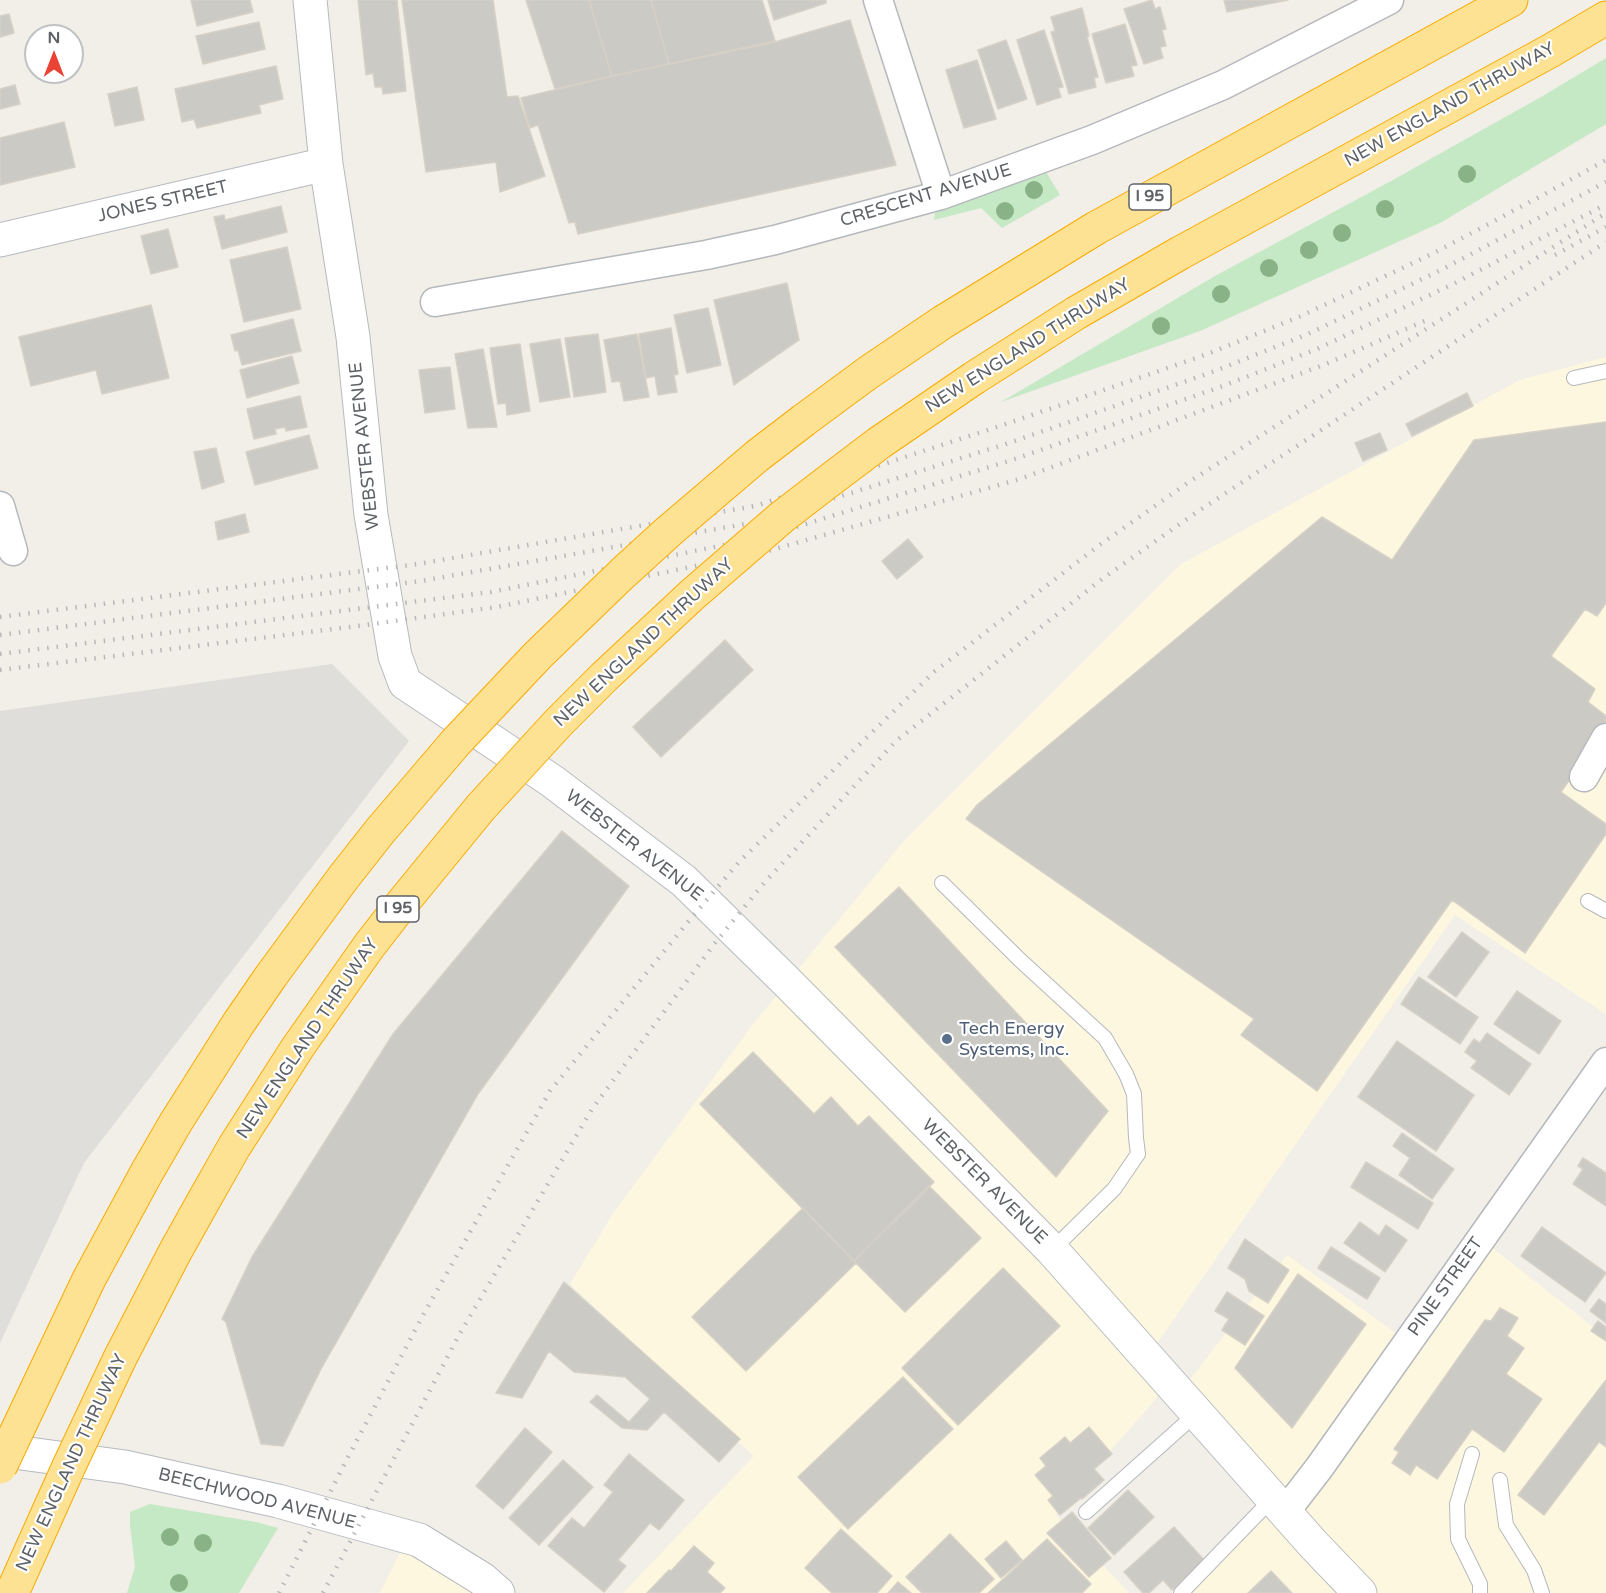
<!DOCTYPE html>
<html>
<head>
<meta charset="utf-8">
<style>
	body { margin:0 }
	#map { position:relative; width:1606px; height:1593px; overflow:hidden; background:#f1efe8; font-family:"Varela Round",sans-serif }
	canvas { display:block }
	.north { position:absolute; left:24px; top:24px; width:60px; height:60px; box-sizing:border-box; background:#fff; border:2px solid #bfc1c3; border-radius:50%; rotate:0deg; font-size:16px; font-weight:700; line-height:24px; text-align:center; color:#5f6368 }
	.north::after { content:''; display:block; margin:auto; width:21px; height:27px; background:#ea4335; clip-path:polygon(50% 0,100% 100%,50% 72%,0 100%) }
</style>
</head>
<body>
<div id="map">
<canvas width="1606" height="1593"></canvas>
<div class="north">N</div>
</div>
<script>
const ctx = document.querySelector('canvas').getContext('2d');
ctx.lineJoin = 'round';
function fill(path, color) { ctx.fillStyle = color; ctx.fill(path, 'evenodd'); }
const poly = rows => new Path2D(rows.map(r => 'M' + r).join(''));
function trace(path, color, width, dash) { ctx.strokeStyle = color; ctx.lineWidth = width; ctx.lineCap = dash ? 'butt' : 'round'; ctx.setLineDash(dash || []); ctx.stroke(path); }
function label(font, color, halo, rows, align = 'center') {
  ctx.font = font + ' "Varela Round",sans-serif'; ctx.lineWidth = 4.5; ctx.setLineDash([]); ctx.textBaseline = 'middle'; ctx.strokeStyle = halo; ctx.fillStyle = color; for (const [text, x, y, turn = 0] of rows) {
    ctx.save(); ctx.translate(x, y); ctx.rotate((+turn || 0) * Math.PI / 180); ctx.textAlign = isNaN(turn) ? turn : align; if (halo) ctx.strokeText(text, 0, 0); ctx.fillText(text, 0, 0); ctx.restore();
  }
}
fill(poly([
	[1606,357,1606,1014,1455,915,1153,1349,1175,1377,1055,1514,1129,1593,623,1593,754,1456,570,1284,614,1212,754,1023,903,842,1181,564,1520,380],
	[1485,1242,1606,1337,1606,1593,1171,1593,1273,1489,1184,1387,1287,1255,1415,1347],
	[410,1533,508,1593,380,1593]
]), '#fef7e0');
fill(poly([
	[332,664,409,741,84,1163,0,1343,0,711]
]), '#e0deda');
fill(poly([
	[1606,58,1606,124,1440,223,1200,331,1001,402,1215,276,1391,181,1541,97],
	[1046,172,1060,195,1002,228,981,208,934,220,935,213],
	[150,1504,256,1522,278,1528,239,1593,127,1593,135,1567,130,1525,130,1512]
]), '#c5e8c5');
const building = poly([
	[191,0,250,0,253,12,197,26,191,0],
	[358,0,397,0,406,91,383,94,382,87,375,87,373,73,366,75,358,0],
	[402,0,493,0,507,97,518,96,545,176,500,192,496,162,426,172,402,0],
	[526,0,589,0,612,76,555,89,526,0],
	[589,0,651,0,669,64,612,76,589,0],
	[651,0,762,0,775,41,669,64,651,0],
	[768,0,826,0,826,3,774,20,768,0],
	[1152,0,1155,9,1160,7,1166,29,1162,30,1166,46,1160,47,1163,58,1144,64,1124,9,1152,0],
	[1224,0,1288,0,1227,12,1224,0],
	[1082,8,1089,36,1087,37,1098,77,1094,78,1096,87,1069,94,1051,32,1055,31,1051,17,1082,8],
	[9,14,14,33,0,37,0,16,9,14],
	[850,20,896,165,578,234,575,222,569,223,538,125,530,128,521,98,612,76,775,42,850,20],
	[259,22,265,49,203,64,196,36,259,22],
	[1125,24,1137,65,1131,66,1134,76,1106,83,1092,34,1125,24],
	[1044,30,1063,87,1058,88,1061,97,1037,105,1017,40,1044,30],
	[1006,40,1027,99,998,109,978,50,1006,40],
	[977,60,996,119,964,128,946,70,977,60],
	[276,66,283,99,259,105,261,113,197,128,194,119,182,122,175,89,276,66],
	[15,85,20,104,0,109,0,89,15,85],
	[137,87,144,120,115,126,108,94,137,87],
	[64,122,75,167,0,185,0,138,64,122],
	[281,206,287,232,222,249,214,217,224,215,225,220,281,206],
	[168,229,178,267,151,274,141,236,168,229],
	[287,247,301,309,244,322,230,260,287,247],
	[787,283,799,340,734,385,714,300,787,283],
	[151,305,169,378,102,394,96,370,31,386,19,337,151,305],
	[708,308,721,365,687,373,674,315,708,308],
	[293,319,301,351,242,365,238,350,235,351,231,335,293,319],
	[671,328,678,374,674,375,677,392,658,395,655,376,646,378,639,334,671,328],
	[598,334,606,392,574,397,565,338,598,334],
	[637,334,649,397,624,401,620,381,612,382,604,340,637,334],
	[560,339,570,397,540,402,530,344,560,339],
	[520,344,530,411,507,415,506,403,498,404,490,348,520,344],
	[483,349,497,427,468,428,455,354,483,349],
	[292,356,299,383,247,398,240,370,292,356],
	[450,367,455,409,425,413,419,370,450,367],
	[1467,393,1473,406,1412,436,1406,424,1467,393],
	[300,396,307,427,286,431,285,427,275,429,276,434,254,439,247,409,300,396],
	[1606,422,1606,603,1597,616,1585,609,1551,656,1595,689,1588,702,1606,716,1606,728,1561,792,1606,824,1606,834,1525,953,1452,900,1317,1091,1241,1035,1254,1019,966,819,977,805,1322,517,1392,560,1474,440,1606,422],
	[1380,433,1387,450,1363,461,1355,443,1380,433],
	[309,435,318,468,255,485,246,452,309,435],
	[216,448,224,482,202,489,194,452,216,448],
	[245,514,249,532,218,540,215,522,245,514],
	[908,539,923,557,897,579,882,561,908,539],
	[725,640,753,670,661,757,633,727,725,640],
	[562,831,629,886,478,1094,321,1369,283,1446,261,1444,226,1322,222,1319,252,1257,393,1034,562,831],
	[899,887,1108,1111,1056,1177,835,947,899,887],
	[1462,932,1489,952,1456,997,1428,977,1462,932],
	[1419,977,1478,1017,1460,1044,1401,1004,1419,977],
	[1517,991,1561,1021,1539,1054,1494,1024,1517,991],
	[1487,1033,1531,1064,1509,1095,1471,1068,1477,1061,1465,1052,1474,1039,1480,1043,1487,1033],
	[1397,1041,1474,1095,1436,1151,1358,1097,1397,1041],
	[753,1052,814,1114,831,1097,858,1126,869,1116,934,1182,854,1261,700,1104,753,1052],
	[1402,1133,1454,1169,1432,1199,1399,1175,1410,1158,1393,1146,1402,1133],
	[1583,1158,1606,1173,1606,1206,1573,1184,1583,1169,1578,1166,1583,1158],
	[1366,1162,1433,1203,1418,1229,1351,1187,1366,1162],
	[929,1186,981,1238,905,1312,854,1261,929,1186],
	[803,1208,856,1263,746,1371,692,1317,803,1208],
	[1360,1222,1379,1236,1386,1225,1407,1240,1385,1272,1344,1243,1360,1222],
	[1542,1227,1606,1273,1585,1302,1521,1256,1542,1227],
	[1245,1239,1289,1270,1268,1303,1249,1291,1245,1279,1228,1268,1245,1239],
	[1331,1247,1380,1278,1367,1299,1318,1268,1331,1247],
	[1003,1268,1060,1326,958,1425,902,1368,1003,1268],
	[1298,1274,1366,1324,1292,1428,1235,1368,1298,1274],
	[564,1282,740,1439,719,1462,664,1412,647,1430,622,1428,590,1402,597,1395,629,1422,650,1399,625,1377,574,1372,549,1351,522,1398,496,1393,564,1282],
	[1227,1292,1264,1316,1245,1345,1222,1330,1229,1319,1215,1311,1227,1292],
	[1599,1299,1606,1304,1606,1323,1590,1311,1599,1299],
	[1500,1308,1518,1318,1507,1336,1524,1348,1506,1374,1542,1399,1504,1452,1472,1429,1437,1479,1416,1465,1410,1475,1392,1463,1399,1452,1394,1449,1485,1320,1491,1321,1500,1308],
	[1598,1321,1606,1327,1606,1341,1591,1331,1598,1321],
	[903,1377,953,1429,848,1529,798,1477,903,1377],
	[1606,1380,1606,1447,1599,1442,1544,1515,1518,1495,1606,1380],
	[1089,1427,1112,1454,1094,1469,1104,1480,1082,1499,1081,1498,1060,1515,1048,1500,1053,1496,1035,1475,1046,1466,1040,1458,1065,1437,1070,1443,1089,1427],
	[525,1428,552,1452,503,1509,476,1486,525,1428],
	[629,1454,684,1500,659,1530,650,1523,618,1560,626,1566,604,1592,548,1546,572,1518,584,1528,613,1492,604,1485,629,1454],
	[563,1460,593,1487,539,1545,509,1518,563,1460],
	[1128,1490,1154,1517,1114,1555,1088,1528,1128,1490],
	[1072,1512,1111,1558,1089,1577,1047,1533,1072,1512],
	[1174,1527,1205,1561,1172,1590,1163,1580,1149,1593,1143,1593,1124,1572,1174,1527],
	[841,1529,892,1576,877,1593,832,1593,805,1568,841,1529],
	[950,1534,994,1579,979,1593,922,1593,906,1577,950,1534],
	[1047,1539,1091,1584,1082,1593,988,1593,1047,1539],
	[1006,1541,1022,1560,1001,1578,985,1559,1006,1541],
	[694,1546,714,1563,707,1572,725,1588,720,1593,647,1593,669,1570,671,1571,694,1546],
	[1271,1571,1292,1593,1248,1593,1271,1571],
	[898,1582,911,1593,888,1593,898,1582]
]);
fill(building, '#cccac5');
trace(building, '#d6d1c6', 1.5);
const lane = poly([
	[1574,378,1606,371],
	[942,883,1020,960,1105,1038,1126,1074,1134,1094,1136,1138,1138,1154,1114,1189,1052,1250],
	[1588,901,1606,911],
	[1472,1454,1457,1504,1458,1539,1480,1584,1480,1593],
	[1500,1480,1506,1525,1534,1570,1542,1593],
	[1086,1512,1197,1413],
	[1181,1593,1273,1498]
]);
const street = poly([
	[878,0,941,195],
	[435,302,706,255,775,240,941,195,1092,140,1223,85,1389,0],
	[0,506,13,551],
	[1584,777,1606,738],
	[1285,1512,1319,1468,1606,1062]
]);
const secondary = poly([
	[310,0,326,164,353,337,371,515,395,656,405,683,552,781,684,881,786,981,1052,1250,1314,1545,1360,1593],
	[0,240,326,164],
	[0,1450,125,1467,278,1501,419,1540,482,1579,498,1593]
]);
const highway = poly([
	[974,378,1076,313,1180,253,1550,51,1606,18],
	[804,420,869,372,943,322,1096,228,1511,0]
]);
trace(lane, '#b5b8bc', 16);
trace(street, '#b5b8bc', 31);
trace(secondary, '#b6babf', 35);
trace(highway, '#f9ab00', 35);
trace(lane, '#fff', 14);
trace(street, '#fff', 28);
trace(secondary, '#fff', 33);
trace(highway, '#fde293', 33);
trace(poly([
	[1555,255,1606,227],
	[0,617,418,564,755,506,1003,425,1205,355,1301,316,1434,253,1543,195,1606,160],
	[0,635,421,581,762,521,1009,443,1215,371,1308,334,1443,269,1606,182],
	[0,654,491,592,764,537,1012,460,1223,386,1317,349,1455,283,1603,206],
	[0,670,358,626,497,607,768,551,1020,479,1326,364,1429,319],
	[279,1593,346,1461,422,1317,550,1091,688,922,738,863,935,671,1101,544,1189,482,1606,213],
	[323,1593,459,1335,592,1109,715,943,764,883,896,741,1102,579,1194,514,1606,242]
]), '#b6b7b8', 4.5, [1.5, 8]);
const highwayBridge = poly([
	[0,1467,89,1279,147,1172,176,1122,238,1024,271,976,343,878,380,831,456,742,538,655,623,573,669,531,757,456,804,420],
	[12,1593,69,1466,120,1358,175,1252,204,1200,234,1147,298,1047,369,946,404,901,481,807,559,722,604,677,693,594,782,517,830,480,879,443,974,378]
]);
trace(highwayBridge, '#f9ab00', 35, []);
trace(highwayBridge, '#fde293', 33);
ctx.fillStyle = '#89b387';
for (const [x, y] of [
	[1467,174],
	[1034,190],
	[1385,209],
	[1005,211],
	[1342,233],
	[1309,250],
	[1269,268],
	[1221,294],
	[1161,326],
	[170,1537],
	[203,1543],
	[179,1583]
]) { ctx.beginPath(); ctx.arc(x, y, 9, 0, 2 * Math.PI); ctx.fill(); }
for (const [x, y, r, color] of [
	[947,1039,6,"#5c6f8a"]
]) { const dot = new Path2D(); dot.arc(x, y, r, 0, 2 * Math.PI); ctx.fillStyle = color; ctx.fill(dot); trace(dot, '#fff', 2); }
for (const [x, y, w] of [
	[1150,197,42],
	[398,909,42]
]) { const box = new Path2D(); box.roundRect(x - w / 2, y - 13, w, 26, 4.5); ctx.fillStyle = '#fff'; ctx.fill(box); trace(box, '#5f6368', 1.5); }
label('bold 16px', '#5f6368', null, [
	["I 95",1150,197],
	["I 95",398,909]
]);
label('18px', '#5f6368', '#fff', [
	["NEW ENGLAND THRUWAY",1450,105,-29],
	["CRESCENT AVENUE",926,196,-17],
	["JONES STREET",163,202,-13],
	["NEW ENGLAND THRUWAY",1028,346,-32],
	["WEBSTER AVENUE",365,446,-96],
	["NEW ENGLAND THRUWAY",644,643,-43],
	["WEBSTER AVENUE",634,846,38],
	["NEW ENGLAND THRUWAY",308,1039,-56],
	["WEBSTER AVENUE",984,1182,45],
	["PINE STREET",1446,1287,-55],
	["NEW ENGLAND THRUWAY",72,1463,-65],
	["BEECHWOOD AVENUE",257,1499,14]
]);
label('18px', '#4e5e75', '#fff', [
	["Tech Energy",959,1029],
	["Systems, Inc.",959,1050]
], 'left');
</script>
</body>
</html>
